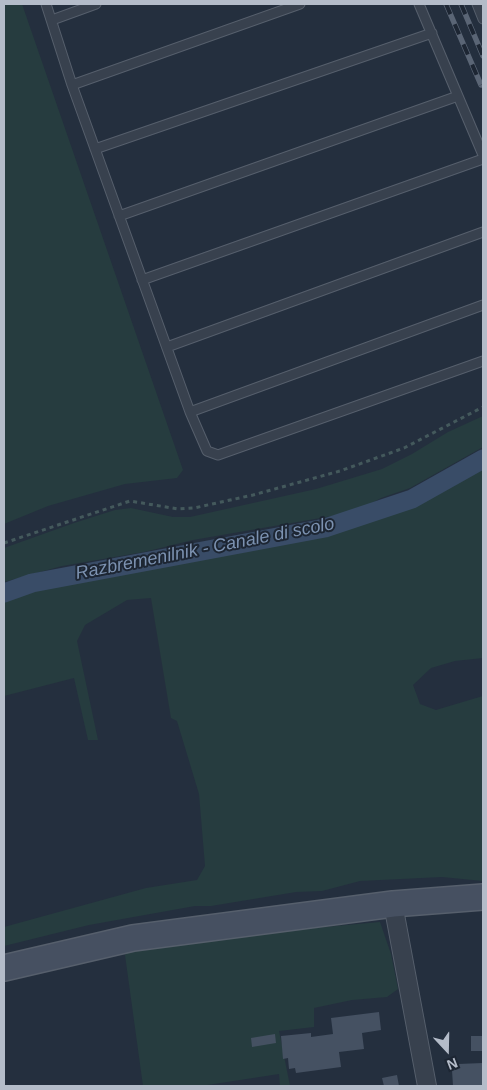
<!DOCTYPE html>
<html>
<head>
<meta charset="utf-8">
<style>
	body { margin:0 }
	#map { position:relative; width:487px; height:1090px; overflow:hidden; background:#242f3e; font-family:Arial,sans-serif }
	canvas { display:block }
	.frame { position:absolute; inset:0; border:5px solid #b4bcc9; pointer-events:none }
	.north { position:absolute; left:422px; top:1025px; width:50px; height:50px; -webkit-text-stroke:4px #1d2633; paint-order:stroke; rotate:159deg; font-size:14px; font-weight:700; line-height:20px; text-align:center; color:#b4bcc9 }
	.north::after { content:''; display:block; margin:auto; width:18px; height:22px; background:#b4bcc9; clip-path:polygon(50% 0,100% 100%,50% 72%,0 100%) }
</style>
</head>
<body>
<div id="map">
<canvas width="487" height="1090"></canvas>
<div class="frame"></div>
<div class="north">N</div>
</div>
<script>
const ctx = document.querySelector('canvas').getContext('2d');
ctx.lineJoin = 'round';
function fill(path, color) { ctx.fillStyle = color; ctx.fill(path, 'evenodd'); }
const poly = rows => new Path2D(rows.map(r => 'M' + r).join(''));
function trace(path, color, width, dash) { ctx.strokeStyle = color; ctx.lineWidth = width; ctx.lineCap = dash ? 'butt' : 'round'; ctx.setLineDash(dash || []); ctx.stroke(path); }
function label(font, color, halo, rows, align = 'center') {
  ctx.font = font + ' Arial,sans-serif'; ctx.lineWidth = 4; ctx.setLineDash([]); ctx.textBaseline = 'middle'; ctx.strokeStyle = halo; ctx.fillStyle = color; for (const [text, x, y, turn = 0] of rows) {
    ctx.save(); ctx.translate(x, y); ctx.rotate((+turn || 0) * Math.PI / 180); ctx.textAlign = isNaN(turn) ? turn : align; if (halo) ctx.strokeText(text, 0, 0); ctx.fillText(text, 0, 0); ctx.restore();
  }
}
fill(poly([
	[4,4,22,4,183,470,177,478,125,484,48,506,4,524],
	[483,416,483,447,410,488,381,498,359,510,338,515,193,540,144,552,62,566,4,582,4,548,74,523,115,510,131,508,173,517,190,517,316,489,382,469,412,454,448,432],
	[483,467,483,658,455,661,431,668,413,685,420,704,436,710,483,696,483,881,442,877,360,881,322,891,296,892,211,906,195,906,89,925,4,946,4,927,146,888,197,880,205,866,199,794,177,721,171,718,151,598,127,600,85,625,77,641,98,740,88,740,74,678,4,696,4,598,61,581,258,549,328,535,373,521,406,508],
	[380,922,391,954,398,989,387,997,352,1000,314,1008,314,1027,279,1031,290,1086,280,1086,279,1074,201,1086,143,1086,125,955,131,949,214,937]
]), '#263c3f');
trace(poly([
	[4,593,32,583,325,528,412,499,483,459]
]), '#394c67', 19);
fill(poly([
	[379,1012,381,1030,362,1033,364,1049,339,1052,341,1067,296,1073,295,1068,289,1069,288,1058,283,1059,281,1036,311,1033,311,1037,333,1034,331,1018],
	[275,1034,276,1043,252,1047,251,1038],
	[471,1036,483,1036,483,1051,471,1051],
	[483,1063,483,1086,453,1086,452,1070,458,1069,458,1064],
	[397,1075,399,1086,384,1086,382,1078]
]), '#455162');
const lane = poly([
	[46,4,72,85,190,412,207,451,218,455,483,361],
	[419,4,483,155],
	[477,4,483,19],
	[52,20,96,4],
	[72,85,300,4],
	[95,149,432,33],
	[119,216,458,96],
	[142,280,483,159],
	[167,347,483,232],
	[190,412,483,305]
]);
const street = poly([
	[393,904,427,1086]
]);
const secondary = poly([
	[4,968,133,938,393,904,483,897]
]);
trace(lane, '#565f6c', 11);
trace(street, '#565f6c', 20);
trace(secondary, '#565f6c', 28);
trace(poly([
	[4,543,130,501,178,509,194,508,253,495,340,471,404,448,483,407]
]), '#44595c', 3, [4, 4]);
trace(lane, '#38414e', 9);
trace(street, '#38414e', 18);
trace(secondary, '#465061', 25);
const rail = poly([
	[446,4,481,85],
	[461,4,483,56]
]);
trace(rail, '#5a6575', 5.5);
trace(rail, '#1d2633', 4, [11]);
label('italic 18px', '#7c92b1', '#1d2633', [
	["Razbremenilnik - Canale di scolo",205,549,-11]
]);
</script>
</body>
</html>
